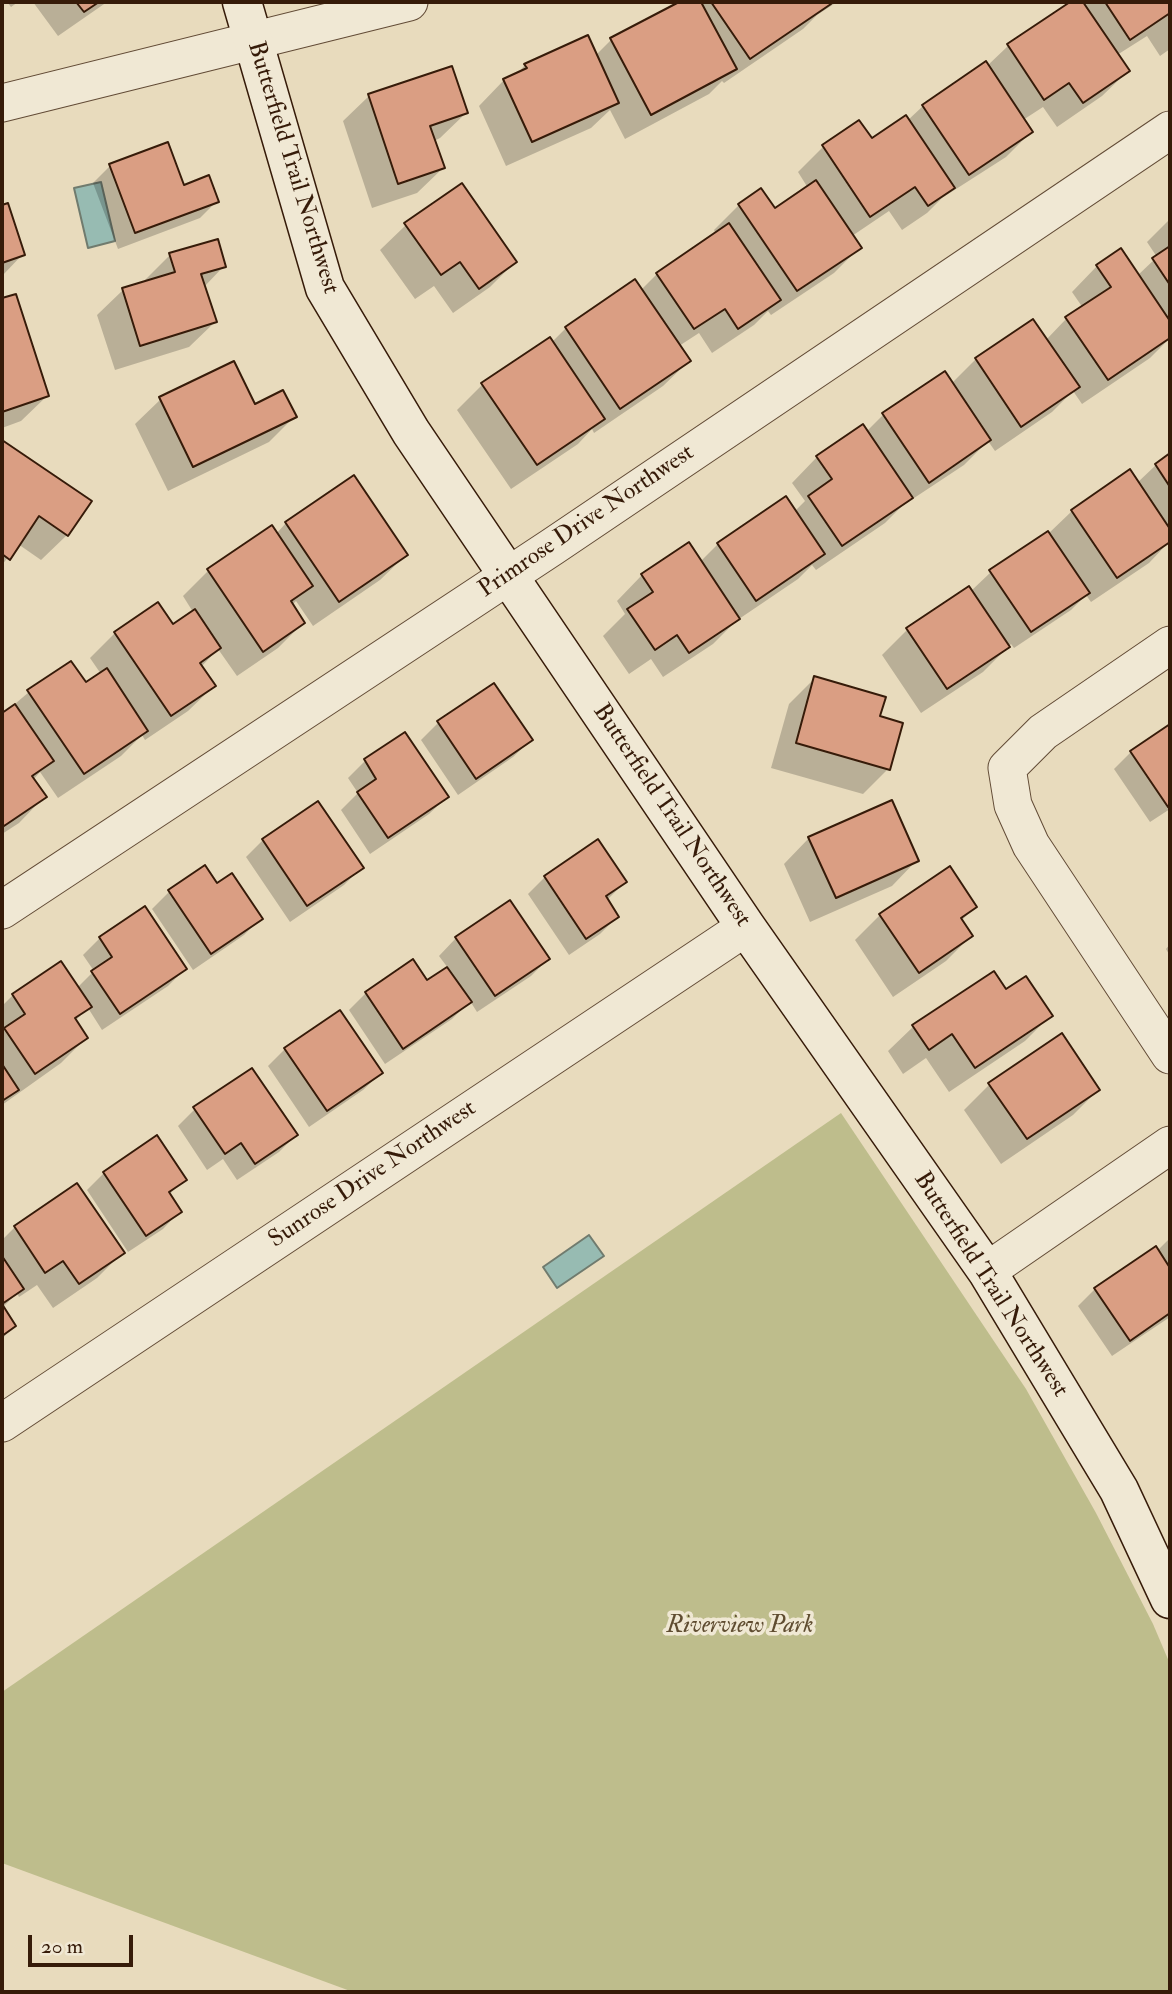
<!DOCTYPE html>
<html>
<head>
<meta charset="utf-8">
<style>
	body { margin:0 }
	#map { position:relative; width:1172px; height:1994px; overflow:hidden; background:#e8dbbd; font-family:"IM FELL Double Pica",serif }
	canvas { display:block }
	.frame { position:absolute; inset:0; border:4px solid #361b09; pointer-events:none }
	.scale { position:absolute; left:28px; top:1935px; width:105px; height:32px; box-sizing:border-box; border:4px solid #361b09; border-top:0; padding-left:9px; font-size:21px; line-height:24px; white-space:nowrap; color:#361b09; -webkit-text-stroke:5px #f0e8d4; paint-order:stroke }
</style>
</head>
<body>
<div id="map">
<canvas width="1172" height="1994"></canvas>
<div class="frame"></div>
<div class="scale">20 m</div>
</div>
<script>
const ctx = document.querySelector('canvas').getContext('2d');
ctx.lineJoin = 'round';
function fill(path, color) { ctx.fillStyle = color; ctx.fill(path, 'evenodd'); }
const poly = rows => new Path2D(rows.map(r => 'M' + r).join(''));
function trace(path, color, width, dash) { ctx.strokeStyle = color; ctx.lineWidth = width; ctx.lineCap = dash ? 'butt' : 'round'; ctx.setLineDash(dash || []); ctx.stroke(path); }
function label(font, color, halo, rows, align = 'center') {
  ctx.font = font + ' "IM FELL Double Pica",serif'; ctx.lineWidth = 7; ctx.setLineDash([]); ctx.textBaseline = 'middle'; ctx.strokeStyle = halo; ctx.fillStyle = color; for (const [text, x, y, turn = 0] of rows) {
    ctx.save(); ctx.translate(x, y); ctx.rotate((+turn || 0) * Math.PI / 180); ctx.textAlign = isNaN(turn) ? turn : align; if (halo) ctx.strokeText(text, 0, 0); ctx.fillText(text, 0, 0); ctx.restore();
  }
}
fill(poly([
	[841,1113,1026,1389,1096,1513,1153,1624,1170,1664,1170,1992,353,1992,2,1863,2,1692]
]), '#bebd8c');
const water = poly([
	[101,182,115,241,88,248,74,188,101,182],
	[589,1235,604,1256,557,1288,543,1267,589,1235]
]);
fill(water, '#97bbb2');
trace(water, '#707b6e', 2);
fill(poly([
	[7,2,18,2,11,7],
	[33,2,107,2,58,36],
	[682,2,837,2,817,15,803,29,724,83,722,81,709,94,625,139,610,110,591,128,506,166,479,106,504,80,515,76,525,65,595,56,611,40],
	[1064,2,1170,2,1170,49,1160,56,1147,36,1117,55,1128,71,1102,96,1057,127,1043,107,1023,120,1031,132,1006,157,942,198,927,213,902,230,889,211,852,236,859,248,834,273,771,315,768,311,754,325,712,353,699,333,679,346,689,361,663,386,594,433,592,429,578,444,511,489,457,410,482,385,552,342,566,328,641,290,657,274,716,234,714,230,739,205,774,211,808,188,798,172,823,147,871,141,907,121,923,106,987,66,1008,46,1066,6],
	[451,68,466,113,440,138,434,141,443,168,417,193,372,208,343,121,369,96],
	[110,166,183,187,217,201,200,218,118,249,93,183],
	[6,206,23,254,2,276,2,207],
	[1170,219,1170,338,1150,358,1082,404,1073,391,1052,412,995,451,988,441,964,465,902,506,885,523,816,570,812,565,798,579,736,621,713,644,663,677,651,659,629,674,603,636,625,614,617,601,642,575,700,562,718,544,794,512,805,501,792,483,817,457,866,432,883,415,951,384,976,359,1033,321,1046,340,1066,319,1083,308,1072,292,1097,266,1137,276,1157,257,1147,242],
	[406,225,515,262,490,287,453,313,434,286,415,299,380,250],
	[170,255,224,266,204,287,215,322,189,347,115,370,97,315,123,290,145,283,145,280],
	[15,296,47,396,21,421,2,428,2,300],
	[161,399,254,407,294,417,269,442,168,491,135,424],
	[2,442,89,501,67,535,41,560,18,544,2,565],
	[1170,455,1170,549,1167,544,1149,563,1091,602,1086,595,1071,610,1014,648,1011,644,983,672,921,713,882,655,907,630,971,591,991,572,1048,534,1072,511,1137,483,1156,465],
	[286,523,406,555,380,580,313,626,296,601,291,606,303,623,278,648,237,676,218,649,201,667,214,686,188,711,145,740,142,735,121,756,58,798,40,772,33,780,44,797,19,823,2,834,2,715,29,692,85,685,101,674,90,658,115,633,172,626,193,612,183,596,208,571,276,534],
	[815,678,878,718,888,769,863,794,771,768,789,704],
	[493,685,531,740,513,757,458,795,421,740,438,723],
	[1170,726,1170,809,1150,822,1114,769,1131,752],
	[404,734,447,797,429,814,370,854,341,810,358,793,348,778,365,761],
	[809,838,917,860,892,886,810,922,784,864],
	[263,840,361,868,344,885,290,922,246,857],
	[205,867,217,885,261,918,244,935,193,970,152,909,169,892],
	[545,877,625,882,608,899,617,917,600,934,569,955,528,894],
	[975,907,961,921,971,936,946,961,893,997,855,940,880,915],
	[100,938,185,969,168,986,102,1030,88,1008,75,1021,86,1038,61,1063,2,1105,2,1006,13,995,77,988,94,971,83,955],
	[456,938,548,959,531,976,477,1012,470,1001,452,1019,385,1064,349,1010,366,993,427,983,448,968,439,956],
	[1170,944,1170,956,1166,949],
	[1006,991,1050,1016,1025,1041,949,1092,926,1058,903,1074,888,1051,914,1026],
	[285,1049,381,1073,363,1090,309,1127,268,1066],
	[990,1084,1098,1090,1073,1115,1001,1164,964,1110],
	[195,1109,296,1135,279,1152,237,1180,223,1159,207,1170,178,1126],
	[104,1173,184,1179,169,1195,180,1211,163,1229,128,1252,87,1190],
	[15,1227,122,1253,97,1278,53,1308,37,1285,19,1297,17,1293,2,1308,14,1326,2,1339,2,1240],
	[1170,1238,1170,1317,1112,1356,1078,1306,1095,1289,1157,1251]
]), '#0003');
const building = poly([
	[76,2,99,2,84,12,76,2],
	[679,2,701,2,737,69,651,115,610,38,679,2],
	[711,2,829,2,831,4,750,59,711,2],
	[1070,2,1083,2,1130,71,1083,103,1069,83,1044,100,1007,44,1070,2],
	[1105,2,1170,2,1170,13,1130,40,1105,2],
	[588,35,619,103,532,142,503,79,527,68,524,64,588,35],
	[986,61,1033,132,969,175,922,105,986,61],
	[452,66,468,113,430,126,445,168,398,184,368,94,452,66],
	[906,115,955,188,928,206,915,187,870,217,822,145,859,120,872,138,906,115],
	[168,142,184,185,209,175,219,202,135,233,109,164,168,142],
	[816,180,862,248,797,291,738,204,761,188,775,208,816,180],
	[462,183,517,262,479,289,460,262,441,275,404,223,462,183],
	[8,203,25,255,2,263,2,205,8,203],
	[729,223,781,300,738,329,725,309,694,329,656,273,729,223],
	[218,239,226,267,201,274,217,322,140,346,122,288,175,272,169,253,218,239],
	[1170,246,1170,285,1152,258,1170,246],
	[1121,248,1170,321,1170,338,1108,380,1065,317,1111,287,1096,265,1121,248],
	[635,279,691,361,620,409,565,327,635,279],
	[16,294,49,396,2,412,2,298,16,294],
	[1033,319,1080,387,1021,427,975,358,1033,319],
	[550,337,605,419,537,465,481,383,550,337],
	[234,361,255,404,283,390,297,417,193,467,159,397,234,361],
	[945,371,991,440,929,483,882,413,945,371],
	[863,424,913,498,842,546,808,496,832,479,816,456,863,424],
	[2,440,92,501,68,536,39,516,10,560,2,554,2,440],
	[1170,453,1170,487,1155,464,1170,453],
	[1130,469,1170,529,1170,542,1117,578,1071,510,1130,469],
	[354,475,408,555,339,602,285,522,354,475],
	[786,496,825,554,756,601,717,543,786,496],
	[272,525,313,586,291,601,305,623,263,652,207,569,272,525],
	[1048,531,1090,593,1031,632,989,570,1048,531],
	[689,542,740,619,689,653,677,635,655,650,627,609,653,592,641,574,689,542],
	[969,586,1010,647,947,689,906,628,969,586],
	[158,602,173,624,195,609,221,648,200,663,216,686,171,716,114,632,158,602],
	[71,661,86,682,107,668,148,731,84,774,27,690,71,661],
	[814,676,886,697,880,716,903,723,890,770,796,743,814,676],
	[494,683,533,740,476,779,437,721,494,683],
	[15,704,54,761,32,776,47,797,4,826,2,823,2,713,15,704],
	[1170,724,1170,805,1168,807,1130,751,1170,724],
	[405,732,449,797,388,838,357,792,376,779,364,759,405,732],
	[892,800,919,861,836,898,808,837,892,800],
	[318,801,364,868,307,906,262,839,318,801],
	[598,839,627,882,606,896,619,917,586,939,544,876,598,839],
	[205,865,217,883,232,873,263,919,211,954,168,890,205,865],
	[950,866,977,907,961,918,973,936,919,973,879,914,950,866],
	[510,900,550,959,495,996,455,937,510,900],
	[145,906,187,969,120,1014,91,971,112,957,99,937,145,906],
	[413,959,427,980,447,967,472,1002,403,1049,365,992,413,959],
	[61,961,92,1007,75,1018,88,1038,35,1074,4,1028,25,1014,12,994,61,961],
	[994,971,1006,989,1026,976,1053,1016,975,1068,952,1034,929,1050,912,1025,994,971],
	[340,1010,383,1073,327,1111,284,1048,340,1010],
	[1062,1033,1100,1090,1027,1139,988,1083,1062,1033],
	[2,1064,19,1090,2,1101,2,1064],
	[252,1068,298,1135,255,1164,241,1143,225,1154,193,1107,252,1068],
	[157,1135,187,1180,169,1192,182,1212,146,1236,103,1172,157,1135],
	[77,1183,125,1253,79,1284,63,1261,45,1273,14,1226,77,1183],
	[1156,1246,1170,1268,1170,1313,1130,1341,1094,1288,1156,1246],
	[2,1256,24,1289,2,1304,2,1256],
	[2,1304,16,1326,2,1336,2,1304]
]);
fill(building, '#da9e83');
trace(building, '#361b09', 2);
const street = poly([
	[2,103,409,2],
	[1170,645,1043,732,1007,768,1013,805,1031,845,1170,1055],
	[2,910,552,547,1170,130],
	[987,1271,1170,1145],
	[2,1423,746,927]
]);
const secondary = poly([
	[242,2,325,288,411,432,746,927,987,1271,1119,1490,1170,1599]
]);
trace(street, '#624b36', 39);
trace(secondary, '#361b09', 41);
trace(street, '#f0e8d4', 37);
trace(secondary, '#f0e8d4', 38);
label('24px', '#361b09', '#f0e8d4', [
	["Butterfield Trail Northwest",292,168,73],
	["Primrose Drive Northwest",587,522,-34],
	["Butterfield Trail Northwest",671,816,56],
	["Sunrose Drive Northwest",373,1175,-34],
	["Butterfield Trail Northwest",990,1285,57]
]);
label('italic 24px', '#5f4c30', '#f0e8d4', [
	["Riverview Park",740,1627]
]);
</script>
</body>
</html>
